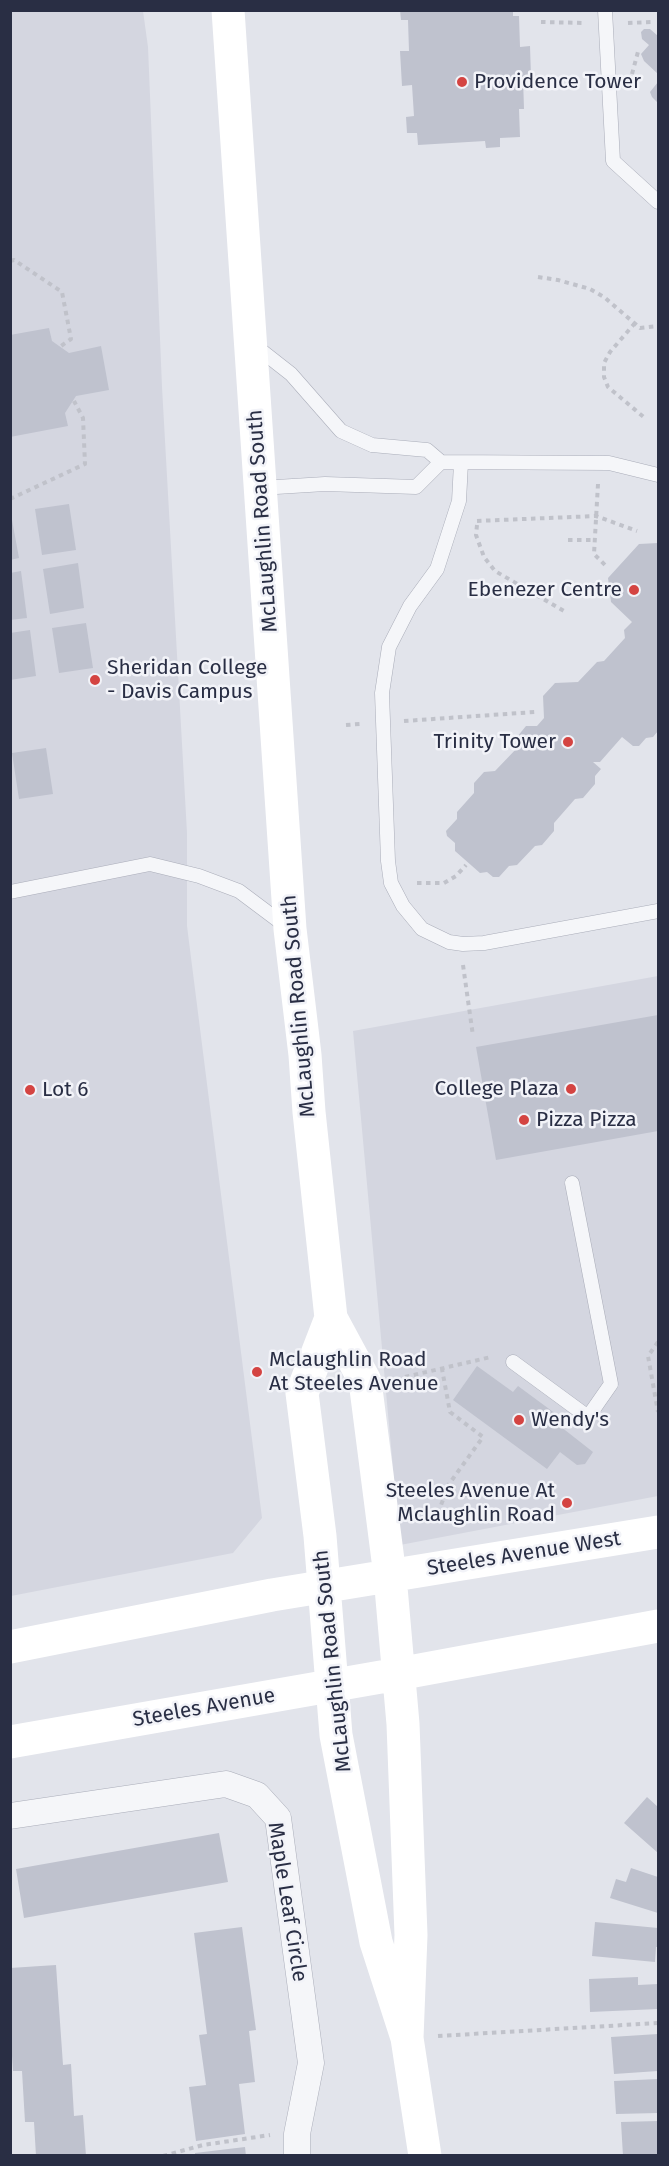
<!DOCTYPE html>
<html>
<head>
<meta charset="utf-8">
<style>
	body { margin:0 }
	#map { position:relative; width:669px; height:2166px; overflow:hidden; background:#e2e4eb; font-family:"Fira Sans",sans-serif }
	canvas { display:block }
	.frame { position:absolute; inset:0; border:12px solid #292e44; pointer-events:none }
</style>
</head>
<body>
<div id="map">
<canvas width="669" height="2166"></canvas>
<div class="frame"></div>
</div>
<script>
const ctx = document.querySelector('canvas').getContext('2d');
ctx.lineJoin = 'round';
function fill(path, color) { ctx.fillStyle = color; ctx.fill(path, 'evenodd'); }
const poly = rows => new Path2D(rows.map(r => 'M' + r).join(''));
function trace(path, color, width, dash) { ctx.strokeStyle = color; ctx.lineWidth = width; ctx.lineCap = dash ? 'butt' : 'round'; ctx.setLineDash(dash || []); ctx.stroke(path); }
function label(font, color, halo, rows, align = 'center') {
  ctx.font = font + ' "Fira Sans",sans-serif'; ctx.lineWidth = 5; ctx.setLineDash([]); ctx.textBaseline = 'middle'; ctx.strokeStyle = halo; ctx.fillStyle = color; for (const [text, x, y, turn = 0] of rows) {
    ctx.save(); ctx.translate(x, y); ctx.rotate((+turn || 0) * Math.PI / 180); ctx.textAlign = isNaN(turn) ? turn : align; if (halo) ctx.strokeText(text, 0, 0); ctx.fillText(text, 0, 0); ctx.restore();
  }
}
fill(poly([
	[11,11,143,11,148,47,162,387,187,833,187,926,262,1518,233,1553,11,1596],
	[658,976,658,1496,400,1545,353,1031]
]), '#d4d6e0');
fill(poly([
	[400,10,513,10,513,16,519,16,520,47,530,46,531,77,523,78,524,109,519,109,520,137,500,138,500,147,486,148,485,141,418,145,417,133,407,133,406,117,414,116,412,85,402,86,400,51,409,51,408,20,401,20],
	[644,29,650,29,658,36,658,74,644,61,641,54,649,45,642,39,641,32],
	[658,82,658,103,652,97,650,92],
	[49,328,52,341,69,353,101,346,109,390,76,396,65,413,68,426,10,437,10,335],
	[69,504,76,550,42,555,35,509],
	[10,509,19,558,10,560],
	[658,543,658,731,653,737,646,738,639,746,633,746,622,737,600,762,593,762,601,769,595,776,595,784,583,798,575,799,554,823,554,831,542,845,535,846,517,865,509,866,499,877,493,877,487,872,480,873,455,851,455,843,447,836,446,831,457,819,457,812,474,793,474,783,484,772,495,771,518,747,517,737,526,726,537,726,544,718,543,696,555,683,578,682,597,662,604,661,625,638,624,630,632,622,611,602,608,578,639,544],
	[78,563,84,608,50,614,43,569],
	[21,571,27,618,10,620,10,573],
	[86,623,93,668,59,673,52,628],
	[30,630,36,676,10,680,10,633],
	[46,748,53,794,19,799,12,753],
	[658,1015,658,1131,496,1160,476,1047],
	[477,1366,513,1392,518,1386,560,1417,556,1423,593,1452,585,1464,577,1465,560,1452,547,1469,453,1400],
	[647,1797,658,1807,658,1853,624,1823],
	[219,1833,228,1882,24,1918,16,1869],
	[631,1868,658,1877,658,1913,610,1898,616,1879,626,1882],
	[595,1922,658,1928,658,1947,656,1947,655,1962,592,1956],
	[242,1927,256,2030,249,2031,255,2082,239,2084,245,2134,196,2141,189,2087,206,2085,199,2035,207,2034,194,1933],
	[56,1965,63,2065,71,2064,74,2116,83,2115,86,2156,36,2156,34,2122,25,2122,22,2071,13,2071,10,2026,10,1968],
	[638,1977,638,1985,658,1984,658,2009,590,2012,589,1979],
	[658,2034,658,2071,614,2074,611,2037],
	[658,2079,658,2113,616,2114,614,2081],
	[658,2121,658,2155,623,2156,621,2122],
	[245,2147,246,2156,195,2156,195,2153]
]), '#bfc2ce');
const lane = poly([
	[605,10,613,161,658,202],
	[254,345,291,374,341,431,372,445,427,450,441,462,609,463,658,475],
	[461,463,459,501,437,569,410,606,389,647,382,693,388,861,391,883,403,906,422,929,449,942,463,944,484,943,658,911],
	[260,488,325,484,416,487,441,462],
	[10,892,150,864,199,876,239,891,287,927],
	[513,1362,588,1417,611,1384,572,1183]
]);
const street = poly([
	[10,1816,226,1784,257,1795,278,1818,311,2063,297,2134,297,2156]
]);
trace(lane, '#aaadb9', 15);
trace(street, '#aaadb9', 27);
trace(poly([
	[541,22,585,23],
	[628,23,652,22],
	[632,74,639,48],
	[10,261,14,260,62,292,71,339,61,346],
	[538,277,558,280,590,289,604,297,640,328,658,326],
	[635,323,610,352,604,363,604,377,608,387,646,419],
	[598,484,594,554,605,565],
	[10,499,85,464,83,418,74,401],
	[477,521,596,516,637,531],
	[477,525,476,535,484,557,495,571,564,611],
	[568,540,594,540],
	[404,721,535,712],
	[346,725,360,724],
	[417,883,444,883,456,876,466,865],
	[463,965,473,1036],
	[658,1342,648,1356,658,1412],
	[405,1377,491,1357],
	[438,1513,449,1484,483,1437,450,1412,442,1369],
	[438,2036,658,2023],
	[163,2156,203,2145,270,2135]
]), '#c0c2ca', 4, [4.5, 4.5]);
trace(lane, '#f5f6f9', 14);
trace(street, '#f5f6f9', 26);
trace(poly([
	[228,10,290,929,305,1055,309,1112,331,1318,365,1381,390,1576,403,1724,411,1935,407,2038],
	[331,1318,302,1393,320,1536,336,1735,376,1942,407,2038,425,2156],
	[10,1647,272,1595,658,1532],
	[10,1742,398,1674,658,1626]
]), '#fff', 33);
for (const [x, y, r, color] of [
	[462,82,6,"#d44442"],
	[634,590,6,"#d44442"],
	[95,680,6,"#d44442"],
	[568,742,6,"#d44442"],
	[571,1089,6,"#d44442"],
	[30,1090,6,"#d44442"],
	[524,1120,6,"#d44442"],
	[257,1372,6,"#d44442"],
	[519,1420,6,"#d44442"],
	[567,1503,6,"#d44442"]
]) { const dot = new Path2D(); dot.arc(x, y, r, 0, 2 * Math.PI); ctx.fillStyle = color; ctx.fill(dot); trace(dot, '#f2f3f8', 2); }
label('21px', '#292e44', '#f2f3f8', [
	["Providence Tower",474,82],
	["Ebenezer Centre",622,590,"right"],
	["Sheridan College",107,668],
	["- Davis Campus",107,692],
	["Trinity Tower",556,742,"right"],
	["College Plaza",559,1089,"right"],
	["Lot 6",42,1090],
	["Pizza Pizza",536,1120],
	["Mclaughlin Road",269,1360],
	["At Steeles Avenue",269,1384],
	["Wendy's",531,1420],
	["Steeles Avenue At",555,1491,"right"],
	["Mclaughlin Road",555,1515,"right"]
], 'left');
label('21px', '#292e44', '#f2f3f8', [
	["McLaughlin Road South",263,521,-94],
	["McLaughlin Road South",299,1006,-95],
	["Steeles Avenue West",524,1554,-9],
	["McLaughlin Road South",333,1661,-96],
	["Steeles Avenue",204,1708,-10],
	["Maple Leaf Circle",287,1902,81]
]);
</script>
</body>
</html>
